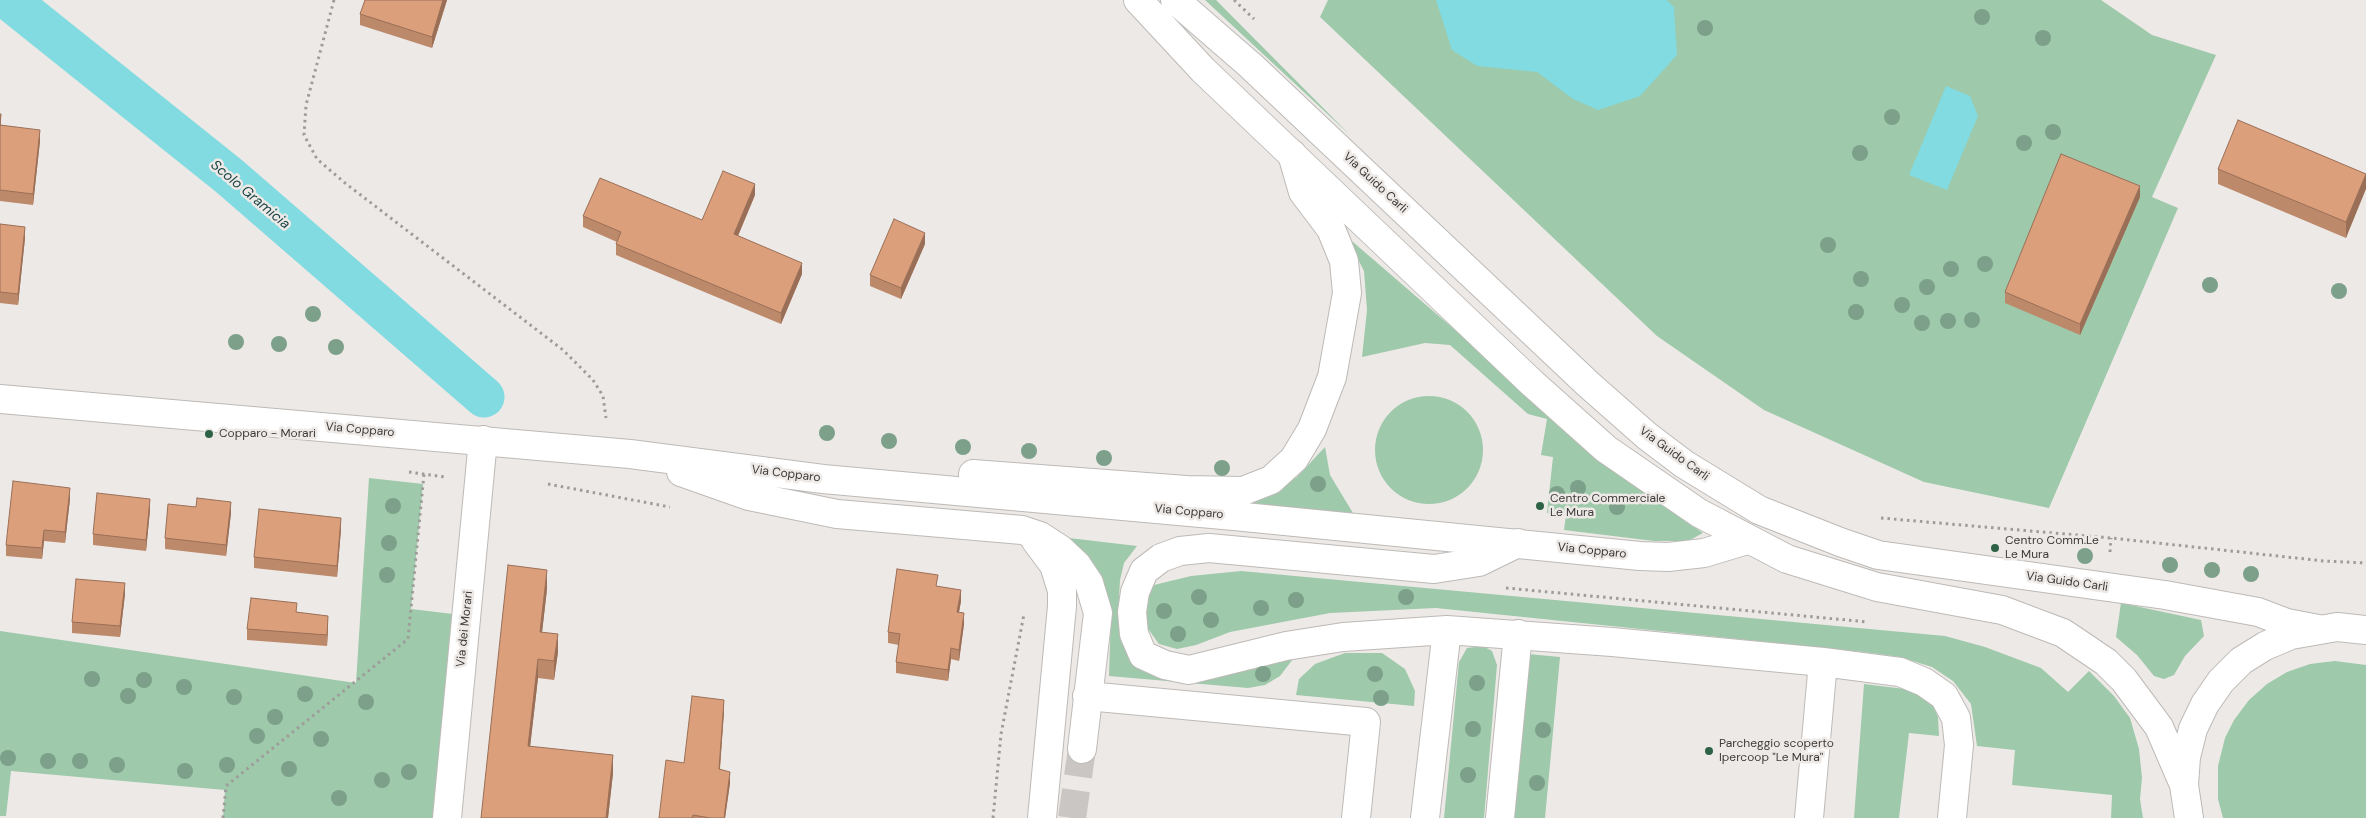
<!DOCTYPE html>
<html>
<head>
<meta charset="utf-8">
<style>
	body { margin:0 }
	canvas { display:block; background:#ede9e6 }
</style>
</head>
<body>
<canvas width="2366" height="818"></canvas>
<script>
const ctx = document.querySelector('canvas').getContext('2d');
ctx.lineJoin = 'round';
function fill(path, color) { ctx.fillStyle = color; ctx.fill(path, 'evenodd'); }
const poly = rows => new Path2D(rows.map(r => 'M' + r).join(''));
function trace(path, color, width, dash) { ctx.strokeStyle = color; ctx.lineWidth = width; ctx.lineCap = dash ? 'butt' : 'round'; ctx.setLineDash(dash || []); ctx.stroke(path); }
function label(font, color, halo, rows, align = 'center') {
  ctx.font = font + ' "DM Sans",sans-serif'; ctx.lineWidth = 5; ctx.setLineDash([]); ctx.textBaseline = 'middle'; ctx.strokeStyle = halo; ctx.fillStyle = color; for (const [text, x, y, turn = 0] of rows) {
    ctx.save(); ctx.translate(x, y); ctx.rotate((+turn || 0) * Math.PI / 180); ctx.textAlign = isNaN(turn) ? turn : align; if (halo) ctx.strokeText(text, 0, 0); ctx.fillText(text, 0, 0); ctx.restore();
  }
}
fill(poly([
	[1205,0,1216,0,1350,135],
	[1328,0,2101,0,2152,35,2216,55,2152,197,2178,208,2049,508,1924,482,1764,410,1657,336,1320,17],
	[1346,236,1635,485,1703,533,1688,541,1654,541,1564,530,1566,515,1547,513,1553,457,1541,455,1547,419,1528,414,1450,345,1425,343,1362,357,1367,310,1364,271],
	'1375 450a54 54 0 1 1 108 0a54 54 0 1 1-108 0Z',
	[1325,447,1330,475,1353,513,1243,503,1267,495,1297,477],
	[369,478,423,484,411,609,453,614,434,818,223,818,225,790,11,771,6,816,0,816,0,631,356,683],
	[1069,538,1137,546,1124,563,1120,580,1118,617,1125,643,1217,676,1293,659,1280,676,1265,685,1248,688,1109,676,1111,613,1091,562],
	[1241,571,1945,636,1985,647,2041,668,2068,692,2089,671,2114,696,2130,718,2139,749,2142,778,2140,799,2143,818,2111,818,2112,795,2012,785,2015,750,1977,746,1971,704,1953,681,1932,667,1900,657,1864,652,1436,608,1330,613,1230,632,1196,645,1177,649,1159,644,1146,626,1144,603,1154,585,1191,576],
	[2121,603,2201,620,2204,636,2185,656,2174,675,2164,679,2154,676,2137,655,2116,637],
	[1483,646,1492,651,1497,665,1484,818,1444,818,1459,662,1467,648],
	[1345,653,1382,653,1405,669,1415,691,1414,706,1296,695,1299,679,1315,664],
	[1528,654,1560,657,1545,818,1513,818],
	[2335,661,2366,665,2366,818,2223,818,2218,799,2218,766,2225,738,2234,720,2249,700,2267,684,2287,672,2310,664],
	[1864,684,1913,690,1932,704,1938,717,1939,736,1909,733,1899,818,1854,818]
]), '#9ec9ab');
fill(poly([
	[1436,0,1667,0,1674,7,1677,55,1640,96,1598,110,1573,99,1537,72,1477,66,1452,50],
	[1946,86,1970,96,1978,116,1947,190,1909,175]
]), '#81dbe1');
trace(poly([
	[9,0,229,176,484,397]
]), '#81dbe1', 41);
trace(poly([
	[1072,818,1082,749]
]), '#cac6c4', 28, [28, 14]);
const minor = poly([
	[0,399,630,454,823,479,1234,516,1640,556,1668,557,1704,553,1747,540],
	[681,472,749,496,837,514,1022,530,1040,536,1060,549,1077,565,1089,583,1098,613,1082,749],
	[973,474,1186,490,1243,491,1271,480,1294,459,1312,429,1332,377,1347,293,1344,261,1331,229,1303,192,1292,154],
	[1036,541,1054,565,1062,591,1062,606,1042,818],
	[1518,543,1479,562,1434,569,1209,548,1180,551,1161,558,1144,571,1135,592,1132,612,1134,634,1143,655,1165,665,1189,670,1286,646,1343,637,1447,630,1612,642,1823,662,1900,672,1924,682,1944,696,1956,718,1959,745,1952,818],
	[1087,696,1366,722,1356,818],
	[447,818,483,440],
	[1425,818,1447,630],
	[1500,818,1518,634],
	[1809,818,1823,662]
]);
const major = poly([
	[1138,0,1203,70,1532,383,1606,449,1699,513,1787,559,1877,587,2002,610,2063,633,2106,662,2124,680,2159,727,2184,785],
	[1175,0,1250,65,1588,384,1647,436,1684,464,1759,510,1840,542,1878,555,2165,595,2258,612,2287,623,2318,629],
	[2189,818,2184,785,2186,757,2193,729,2205,704,2221,681,2241,661,2265,646,2291,635,2337,627,2366,630]
]);
trace(minor, '#bdbab7', 30);
trace(major, '#bdbab7', 30);
trace(poly([
	[334,0,306,105,304,135,317,159,345,183,563,350,593,380,603,396,606,418],
	[1234,0,1254,19],
	[409,472,445,477],
	[548,484,670,507],
	[1881,518,2111,538,2324,561,2366,563],
	[2110,552,2111,538],
	[1506,588,1868,622],
	[223,818,226,786,408,639,424,474],
	[993,818,1001,734,1024,614]
]), '#9e9c9a', 3, [2.5, 4]);
trace(minor, '#fff', 28);
trace(major, '#fff', 28);
ctx.fillStyle = '#7ca089';
for (const [x, y] of [
	[1982,17],
	[1705,28],
	[2043,38],
	[1892,117],
	[2053,132],
	[2024,143],
	[1860,153],
	[1828,245],
	[1985,264],
	[1951,269],
	[1861,279],
	[2210,285],
	[1927,287],
	[2339,291],
	[1902,305],
	[1856,312],
	[313,314],
	[1972,320],
	[1948,321],
	[1922,323],
	[236,342],
	[279,344],
	[336,347],
	[827,433],
	[889,441],
	[963,447],
	[1029,451],
	[1104,458],
	[1222,468],
	[1318,484],
	[1578,488],
	[1557,494],
	[393,506],
	[1617,507],
	[389,543],
	[2085,556],
	[2170,565],
	[2212,570],
	[2251,574],
	[387,575],
	[1199,597],
	[1406,597],
	[1296,600],
	[1261,608],
	[1164,611],
	[1211,620],
	[1178,634],
	[1263,674],
	[1375,674],
	[92,679],
	[144,680],
	[1477,683],
	[184,687],
	[305,694],
	[128,696],
	[234,697],
	[1381,698],
	[366,702],
	[275,717],
	[1473,729],
	[1543,730],
	[257,736],
	[321,739],
	[8,758],
	[48,761],
	[80,761],
	[117,765],
	[227,765],
	[289,769],
	[185,771],
	[409,772],
	[1468,775],
	[382,780],
	[1537,783],
	[339,798]
]) { ctx.beginPath(); ctx.arc(x, y, 8, 0, 2 * Math.PI); ctx.fill(); }
fill(poly([
	[365,0,447,0,432,48,360,25,360,14],
	[0,114,1,125,40,141,33,205,0,201],
	[2218,169,2366,174,2346,238,2218,184],
	[755,195,738,236,802,274,781,324,616,255,616,244,617,242,583,227,583,216,702,220],
	[2140,197,2080,335,2005,303,2005,292],
	[0,224,25,238,18,305,0,303],
	[925,244,901,299,870,286,870,275],
	[70,499,65,543,44,541,42,559,6,556,6,545],
	[150,510,146,551,93,545,93,534],
	[231,513,226,556,165,549,165,538],
	[341,529,337,577,254,568,254,557],
	[938,587,961,601,959,612,964,624,959,661,951,659,948,681,896,673,896,662,899,645,888,643,888,632],
	[547,589,542,632,558,652,554,680,538,678,530,746,613,773,608,818,481,818],
	[125,594,120,637,72,633,72,622],
	[297,612,328,627,327,646,247,640,247,629],
	[724,711,720,769,730,783,725,818,659,818,684,763]
]), '#bd896b');
fill(poly([
	[443,0,447,0,432,48,432,37],
	[40,130,40,141,33,205,33,194],
	[2366,174,2366,189,2346,238,2346,222],
	[755,184,755,195,734,245,734,234],
	[2140,186,2140,197,2080,335,2080,324],
	[25,227,25,238,18,305,18,294],
	[925,233,925,244,901,299,901,288],
	[802,263,802,274,781,324,781,313],
	[70,488,70,499,65,543,65,532],
	[150,499,150,510,146,551,146,540],
	[231,502,231,513,226,556,226,545],
	[341,518,341,529,337,577,337,566],
	[44,530,44,541,42,559,42,548],
	[547,570,547,589,540,650,540,632],
	[125,583,125,594,120,637,120,626],
	[961,590,961,601,957,623,957,612],
	[964,613,964,624,959,661,959,650],
	[328,616,328,627,327,646,327,635],
	[558,634,558,652,554,680,554,661],
	[951,648,951,659,948,681,948,670],
	[538,659,538,678,528,765,528,746],
	[724,700,724,711,719,780,719,769],
	[613,755,613,773,608,818,606,818],
	[730,772,730,783,725,818,724,818]
]), '#9a6f57');
const building = poly([
	[365,0,443,0,432,37,360,14,365,0],
	[0,114,1,114,0,125,40,130,33,194,0,190,0,114],
	[2238,120,2366,174,2346,222,2218,169,2238,120],
	[2061,154,2140,186,2080,324,2005,292,2061,154],
	[723,171,755,184,734,234,802,263,781,313,616,244,621,232,583,216,600,178,702,220,723,171],
	[894,219,925,233,901,288,870,275,894,219],
	[0,224,25,227,18,294,0,292,0,224],
	[13,481,70,488,65,532,44,530,42,548,6,545,13,481],
	[97,493,150,499,146,540,93,534,97,493],
	[197,498,231,502,226,545,165,538,168,504,196,507,197,498],
	[259,509,341,518,337,566,254,557,259,509],
	[508,565,547,570,540,632,558,634,554,661,538,659,528,746,613,755,606,818,481,818,508,565],
	[897,569,938,575,936,586,961,590,957,612,964,613,959,650,951,648,948,670,896,662,900,634,888,632,897,569],
	[76,579,125,583,120,626,72,622,76,579],
	[251,598,297,603,296,612,328,616,327,635,247,629,251,598],
	[692,696,724,700,719,769,730,772,724,818,710,818,693,815,692,818,659,818,666,760,684,763,692,696]
]);
fill(building, '#dc9f7c');
trace(building, '#9a6f57', 1);
for (const [x, y, r, color] of [
	[209,434,5,"#2e6247"],
	[1540,506,5,"#2e6247"],
	[1995,548,5,"#2e6247"],
	[1709,751,5,"#2e6247"]
]) { const dot = new Path2D(); dot.arc(x, y, r, 0, 2 * Math.PI); ctx.fillStyle = color; ctx.fill(dot); trace(dot, '#ede9e6', 2); }
label('12px', '#3c3b3a', '#ede9e6', [
	["Via Guido Carli",1375,183,43],
	["Via Copparo",360,430,5],
	["Via Guido Carli",1674,454,36],
	["Via Copparo",786,474,7],
	["Via Copparo",1189,512,5],
	["Via Copparo",1592,551,6],
	["Via Guido Carli",2067,582,8],
	["Via dei Morari",465,629,-84]
]);
label('12px', '#3c3b3a', '#ede9e6', [
	["Copparo - Morari",219,434],
	["Centro Commerciale",1550,499],
	["Le Mura",1550,513],
	["Centro Comm.Le",2005,541],
	["Le Mura",2005,555],
	["Parcheggio scoperto",1719,744],
	["Ipercoop \"Le Mura\"",1719,758]
], 'left');
label('italic 14px', '#1b4648', '#ede9e6', [
	["Scolo Gramicia",250,195,40]
]);
</script>
</body>
</html>
